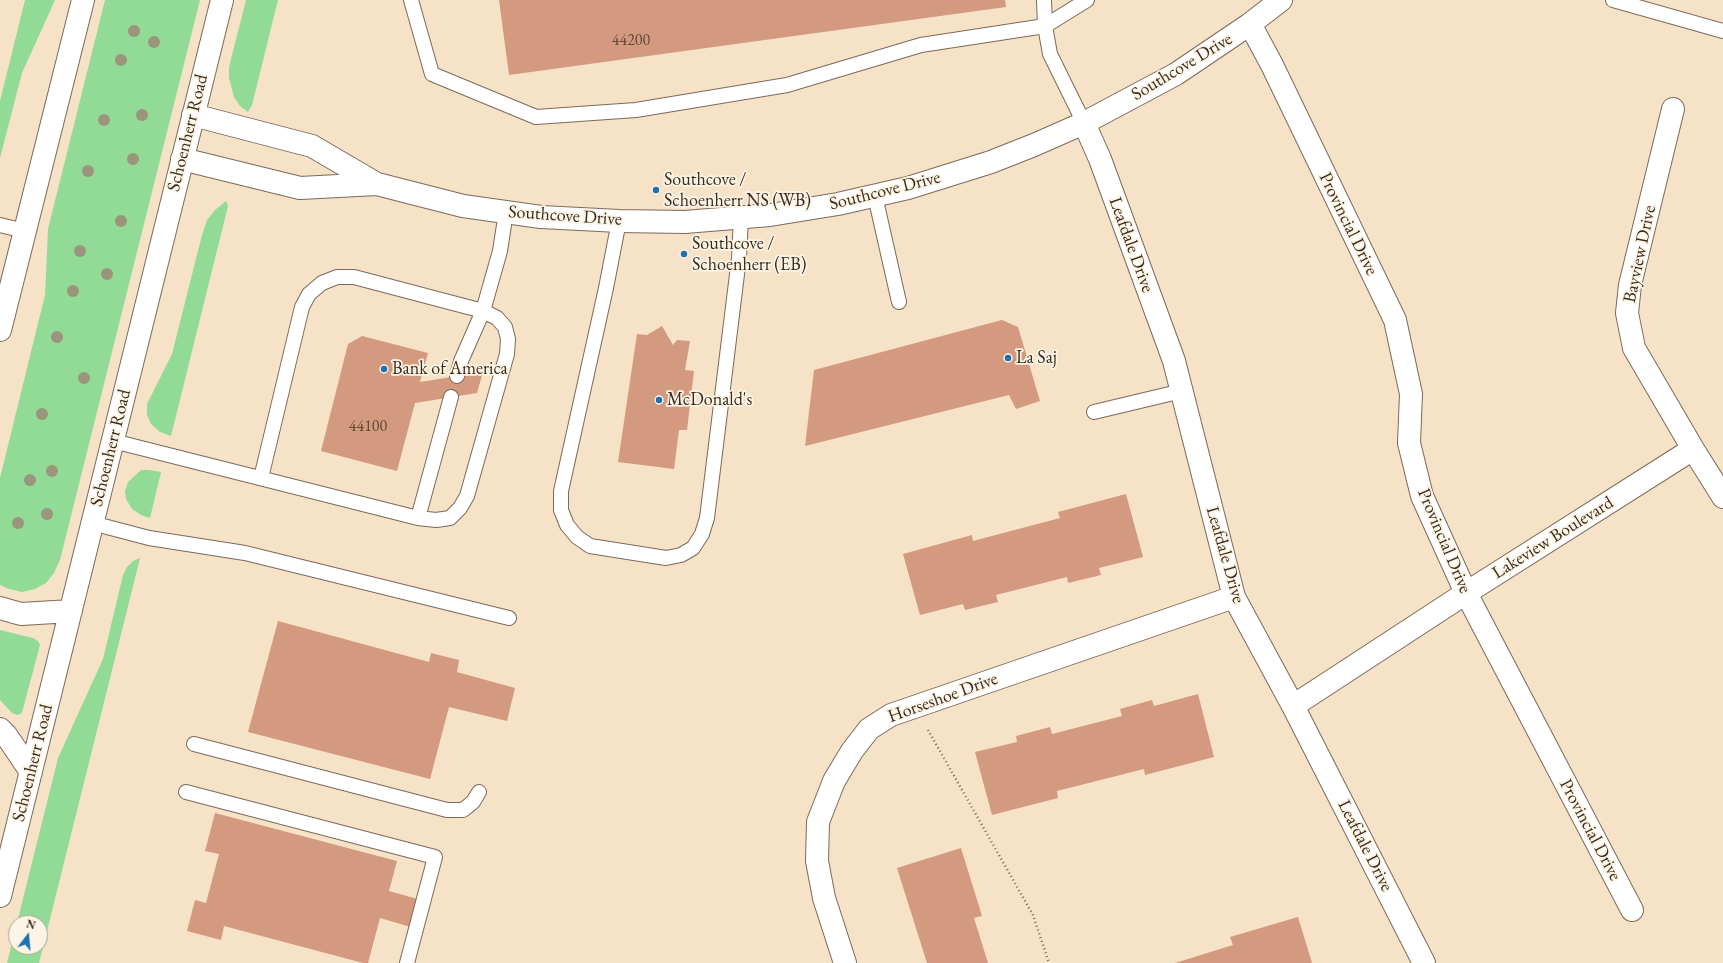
<!DOCTYPE html>
<html>
<head>
<meta charset="utf-8">
<style>
	body { margin:0 }
	#map { position:relative; width:1723px; height:963px; overflow:hidden; background:#f5e2c7; font-family:"EB Garamond",serif }
	canvas { display:block }
	.north { position:absolute; left:8px; top:915px; width:40px; height:40px; box-sizing:border-box; background:#fcf5e5; border:1px solid #afa495; border-radius:50%; rotate:16deg; font-size:11px; font-weight:700; line-height:16px; text-align:center; color:#3b2a1e }
	.north::after { content:''; display:block; margin:auto; width:14px; height:18px; background:#1f6fb2; clip-path:polygon(50% 0,100% 100%,50% 72%,0 100%) }
</style>
</head>
<body>
<div id="map">
<canvas width="1723" height="963"></canvas>
<div class="north">N</div>
</div>
<script>
const ctx = document.querySelector('canvas').getContext('2d');
ctx.lineJoin = 'round';
function fill(path, color) { ctx.fillStyle = color; ctx.fill(path, 'evenodd'); }
const poly = rows => new Path2D(rows.map(r => 'M' + r).join(''));
function trace(path, color, width, dash) { ctx.strokeStyle = color; ctx.lineWidth = width; ctx.lineCap = dash ? 'butt' : 'round'; ctx.setLineDash(dash || []); ctx.stroke(path); }
function label(font, color, halo, rows, align = 'center') {
  ctx.font = font + ' "EB Garamond",serif'; ctx.lineWidth = 3.5; ctx.setLineDash([]); ctx.textBaseline = 'middle'; ctx.strokeStyle = halo; ctx.fillStyle = color; for (const [text, x, y, turn = 0] of rows) {
    ctx.save(); ctx.translate(x, y); ctx.rotate((+turn || 0) * Math.PI / 180); ctx.textAlign = isNaN(turn) ? turn : align; if (halo) ctx.strokeText(text, 0, 0); ctx.fillText(text, 0, 0); ctx.restore();
  }
}
fill(poly([
	[25,0,55,0,22,73,0,158,0,101],
	[105,0,200,0,60,560,54,573,46,583,35,589,22,592,9,589,0,585,0,478,45,295,48,229],
	[246,0,278,0,252,105,248,112,240,106,234,97,229,78,229,67],
	[226,201,228,206,171,436,160,432,151,424,147,415,147,404,172,354,202,235,207,220,215,210],
	[141,470,149,470,161,472,150,518,141,515,132,509,126,499,125,491,128,482],
	[140,558,39,963,7,963,16,927,16,947,40,947,40,923,17,923,58,758,103,659,123,575,127,567,133,561],
	[0,630,33,638,38,641,40,645,23,709,21,714,17,715,12,713,0,700]
]), '#92db97');
fill(poly([
	[499,0,1005,0,1006,7,509,75],
	[1002,320,1018,327,1040,401,1016,409,1009,395,805,446,814,370],
	[662,326,673,345,677,340,690,341,685,370,694,371,687,430,679,430,674,469,618,462,637,334,647,335],
	[362,336,428,353,420,382,483,372,477,393,415,403,397,471,321,451,348,344],
	[1126,494,1143,557,1099,568,1101,575,1068,583,1067,577,996,595,998,602,965,610,963,604,920,615,903,554,972,535,973,541,1060,518,1058,512],
	[278,621,429,662,431,653,459,660,457,672,515,688,507,721,449,707,430,779,248,732],
	[1198,694,1214,757,1145,775,1144,769,1057,791,1058,798,992,815,975,752,1017,742,1016,736,1050,727,1052,734,1122,716,1120,709,1152,700,1154,706],
	[215,813,397,861,389,891,421,900,414,928,380,918,368,963,363,963,224,926,221,940,187,931,195,900,206,903,219,854,205,851],
	[961,848,982,916,974,918,988,963,927,963,897,868],
	[1298,917,1312,963,1175,963,1233,945,1230,937]
]), '#d49a7f');
const service = poly([
	[411,0,432,74,536,117,636,110,787,85,921,45,1045,26,1050,54,1084,123],
	[1044,0,1045,26,1087,0],
	[1613,0,1723,31],
	[875,196,899,302],
	[619,221,606,288,561,491,561,510,567,525,577,537,590,546,666,558,681,555,693,548,702,534,707,518,739,258,741,217],
	[0,225,25,231],
	[457,376,461,361,483,311,500,251,506,212],
	[1094,412,1182,391],
	[113,441,418,518,436,520,450,518,460,508,467,496,507,354,508,339,505,327,497,318,483,311,354,277,337,277,322,283,309,294,302,307,261,478],
	[418,518,451,397],
	[92,523,149,538,245,553,509,618],
	[194,744,447,810,463,810,473,802,479,792],
	[186,792,435,857,407,963]
]);
const minor = poly([
	[1250,24,1272,65,1395,320,1411,394,1409,443,1422,496,1466,593,1632,910],
	[1673,109,1630,285,1627,313,1634,348,1693,449,1723,497],
	[193,115,312,146,377,184,463,206,541,217,619,221,685,222,770,215,838,204,908,188,991,162,1034,145,1084,123,1176,74,1250,24,1281,0],
	[1084,123,1100,159,1174,361,1234,597,1293,706,1424,963],
	[182,159,300,188,377,184],
	[1293,706,1466,593,1693,449],
	[845,963,824,898,817,861,818,822,834,781,852,751,869,729,891,715,1234,597]
]);
const secondary = poly([
	[0,330,83,0],
	[0,608,21,614,71,611],
	[0,729,6,735,31,772],
	[0,896,222,0]
]);
trace(service, '#7c6a59', 16);
trace(minor, '#7c6a59', 24);
trace(secondary, '#7c6a59', 24);
trace(poly([
	[928,730,1033,915,1049,963]
]), '#7c6a59', 2.5, [1, 3]);
trace(service, '#fff', 14);
trace(minor, '#fff', 22);
trace(secondary, '#fff', 22);
ctx.fillStyle = '#9b957b';
for (const [x, y] of [
	[134,31],
	[154,42],
	[121,60],
	[142,115],
	[104,120],
	[133,159],
	[88,171],
	[121,221],
	[80,251],
	[107,274],
	[73,291],
	[57,337],
	[84,378],
	[42,414],
	[52,471],
	[30,480],
	[47,514],
	[18,523]
]) { ctx.beginPath(); ctx.arc(x, y, 6, 0, 2 * Math.PI); ctx.fill(); }
for (const [x, y, r, color] of [
	[656,190,4,"#1f6fb2"],
	[684,254,4,"#1f6fb2"],
	[1008,358,4,"#1f6fb2"],
	[384,369,4,"#1f6fb2"],
	[659,400,4,"#1f6fb2"]
]) { const dot = new Path2D(); dot.arc(x, y, r, 0, 2 * Math.PI); ctx.fillStyle = color; ctx.fill(dot); trace(dot, '#fcf5e5', 1.5); }
label('16px', '#614636', null, [
	["44200",631,41],
	["44100",368,427]
]);
label('18px', '#3b2a1e', '#fcf5e5', [
	["Southcove Drive",1182,67,-31],
	["Schoenherr Road",188,133,-76],
	["Southcove Drive",885,191,-14],
	["Southcove Drive",565,216,4],
	["Provincial Drive",1348,224,64],
	["Leafdale Drive",1131,245,70],
	["Bayview Drive",1640,254,-78],
	["Schoenherr Road",111,448,-76],
	["Lakeview Boulevard",1553,538,-32],
	["Provincial Drive",1444,541,67],
	["Leafdale Drive",1225,555,74],
	["Horseshoe Drive",943,698,-20],
	["Schoenherr Road",33,763,-76],
	["Provincial Drive",1590,830,62],
	["Leafdale Drive",1365,846,63]
]);
label('18px', '#3b2a1e', '#fcf5e5', [
	["Southcove /",664,180],
	["Schoenherr NS (WB)",664,201],
	["Southcove /",692,244],
	["Schoenherr (EB)",692,265],
	["La Saj",1016,358],
	["Bank of America",392,369],
	["McDonald's",667,400]
], 'left');
</script>
</body>
</html>
